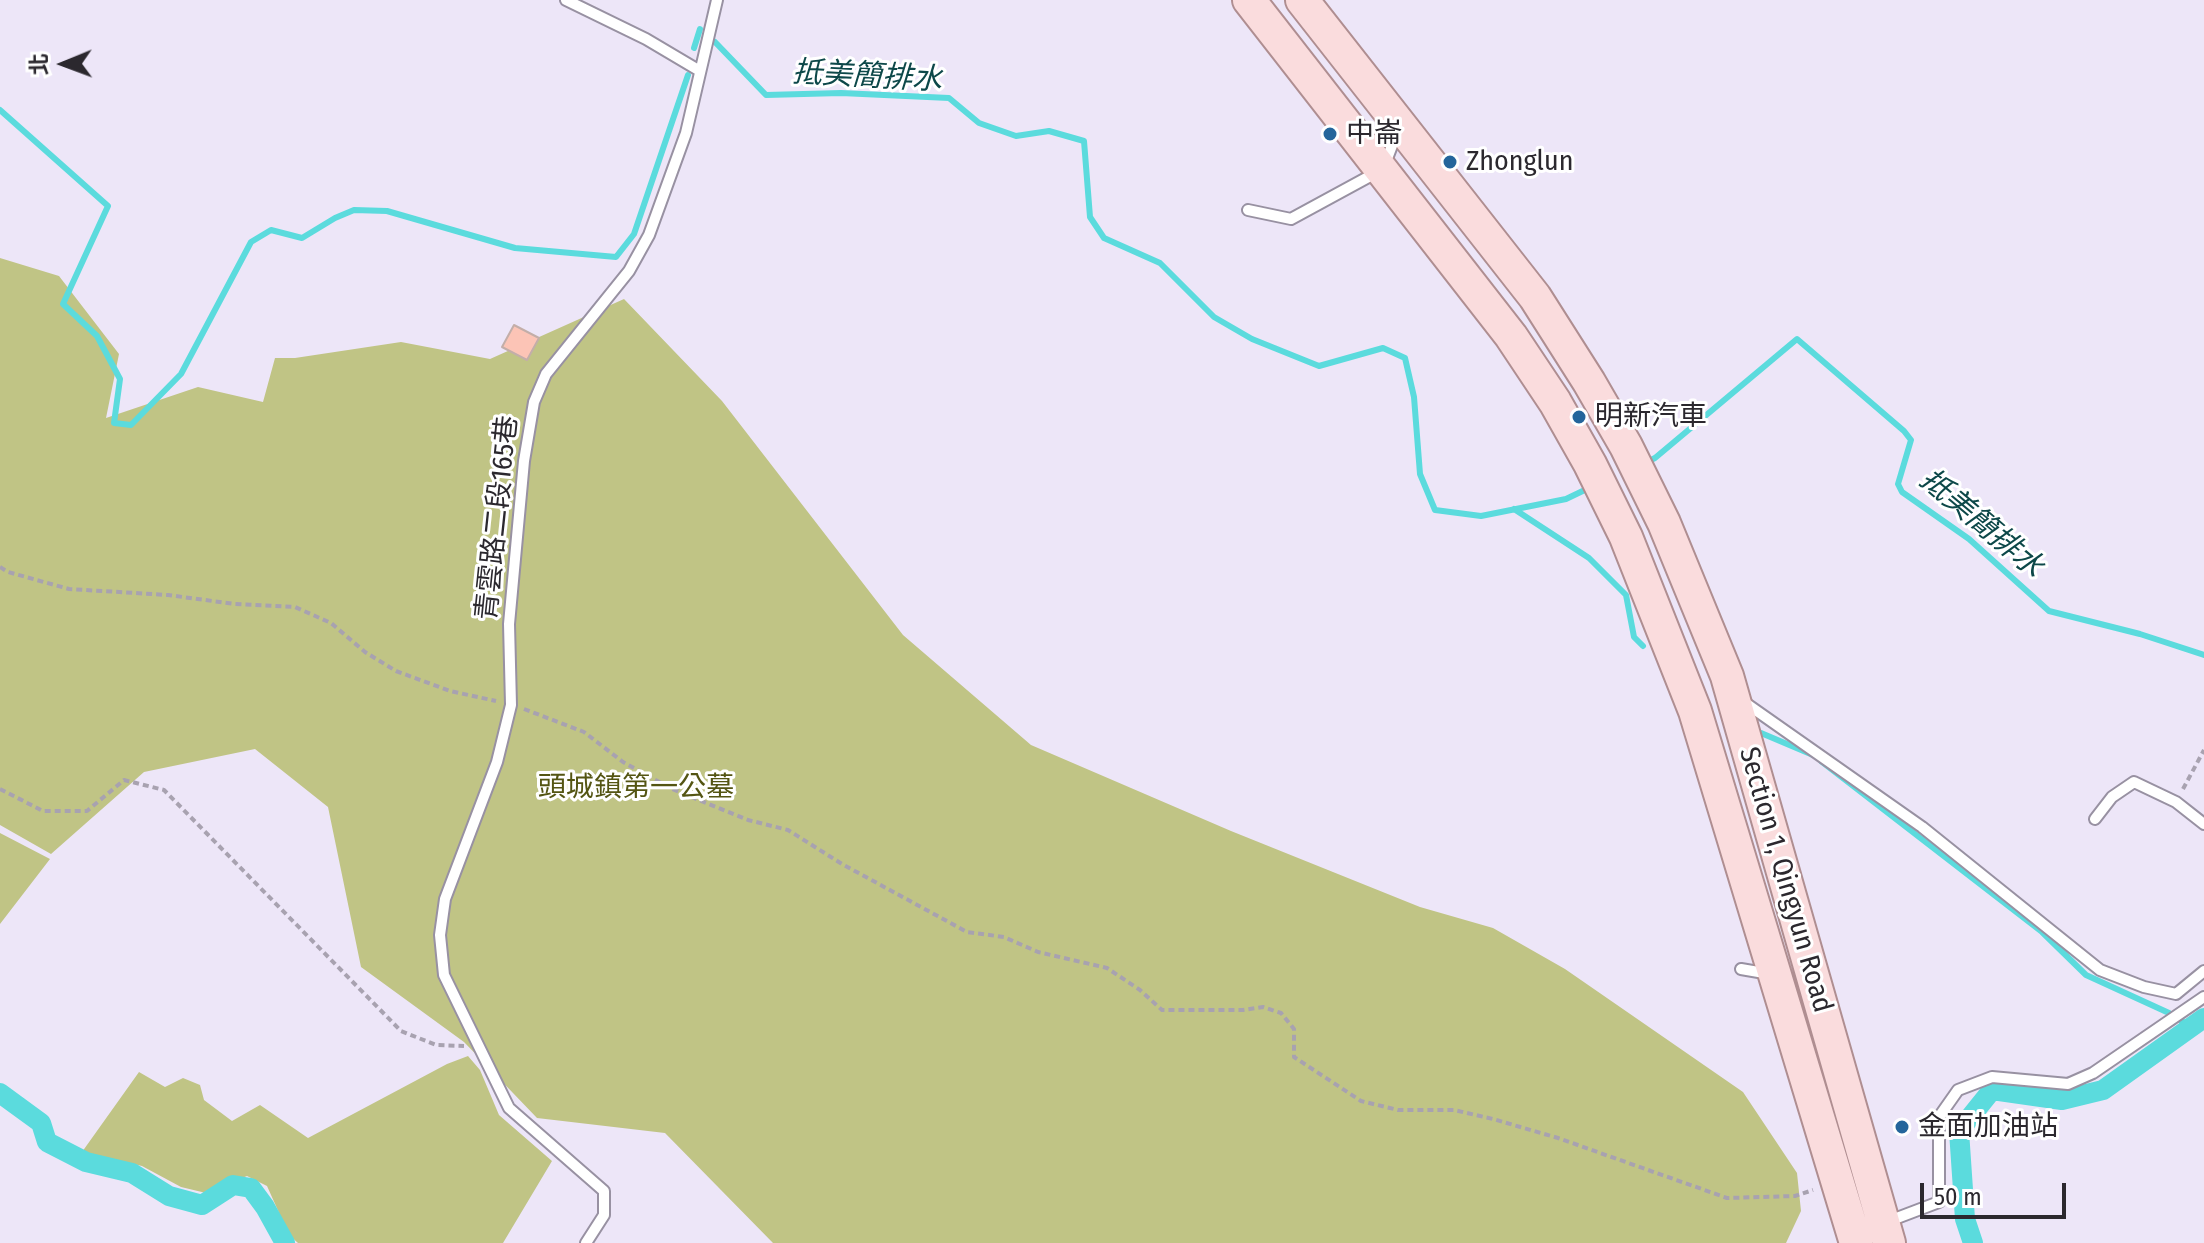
<!DOCTYPE html>
<html>
<head>
<meta charset="utf-8">
<style>
	body { margin:0 }
	#map { position:relative; width:2204px; height:1243px; overflow:hidden; background:#ede6f8; font-family:"Fira Sans Condensed","Noto Sans TC",sans-serif }
	canvas { display:block }
	.north { position:absolute; left:24px; top:24px; width:80px; height:80px; -webkit-text-stroke:6px #fff; paint-order:stroke; rotate:269deg; font-size:22px; font-weight:700; line-height:32px; text-align:center; color:#2b282e }
	.north::after { content:''; display:block; margin:auto; width:28px; height:36px; background:#2b282e; clip-path:polygon(50% 0,100% 100%,50% 72%,0 100%) }
	.scale { position:absolute; left:1920px; top:1183px; width:146px; height:36px; box-sizing:border-box; border:4px solid #2b282e; border-top:0; padding-left:10px; font-size:24px; line-height:28px; white-space:nowrap; color:#2b282e; -webkit-text-stroke:6px #fff; paint-order:stroke }
</style>
</head>
<body>
<div id="map">
<canvas width="2204" height="1243"></canvas>
<div class="north">北</div>
<div class="scale">50 m</div>
</div>
<script>
const ctx = document.querySelector('canvas').getContext('2d');
ctx.lineJoin = 'round';
function fill(path, color) { ctx.fillStyle = color; ctx.fill(path, 'evenodd'); }
const poly = rows => new Path2D(rows.map(r => 'M' + r).join(''));
function trace(path, color, width, dash) { ctx.strokeStyle = color; ctx.lineWidth = width; ctx.lineCap = dash ? 'butt' : 'round'; ctx.setLineDash(dash || []); ctx.stroke(path); }
function label(font, color, halo, rows, align = 'center') {
  ctx.font = font + ' "Fira Sans Condensed","Noto Sans TC",sans-serif'; ctx.lineWidth = 6; ctx.setLineDash([]); ctx.textBaseline = 'middle'; ctx.strokeStyle = halo; ctx.fillStyle = color; for (const [text, x, y, turn = 0] of rows) {
    ctx.save(); ctx.translate(x, y); ctx.rotate((+turn || 0) * Math.PI / 180); ctx.textAlign = isNaN(turn) ? turn : align; if (halo) ctx.strokeText(text, 0, 0); ctx.fillText(text, 0, 0); ctx.restore();
  }
}
fill(poly([
	[0,258,59,276,119,354,106,418,198,387,263,402,275,358,295,358,401,342,490,359,624,299,722,401,903,635,1031,745,1231,831,1420,907,1493,928,1565,969,1743,1092,1797,1173,1801,1211,1786,1243,773,1243,665,1133,537,1118,464,1042,361,967,328,807,255,749,144,772,51,854,0,825],
	[0,833,50,859,0,924],
	[468,1056,480,1070,499,1115,552,1161,503,1243,298,1243,289,1235,267,1186,247,1176,206,1193,181,1187,142,1166,82,1152,139,1072,165,1087,183,1078,200,1085,204,1100,232,1121,260,1105,308,1138,447,1064]
]), '#c0c485');
trace(poly([
	[715,42,766,95,841,93,949,98,979,123,1016,136,1049,131,1084,141,1090,217,1104,238,1160,263,1214,317,1252,339,1319,366,1383,348,1405,358,1414,397,1420,474,1435,510,1481,516,1566,499,1591,487],
	[694,48,700,29],
	[0,110,108,206,63,304,97,336,120,379,114,423,131,425,181,374,251,242,271,230,302,238,335,218,354,210,387,211,515,248,616,257,634,234,688,75],
	[1645,463,1655,458,1797,339,1904,431,1911,440,1898,484,1902,492,1969,539,2049,611,2140,634,2204,655],
	[1514,509,1589,558,1626,595,1634,637,1643,646],
	[1761,733,1813,755],
	[1822,762,2042,932,2086,975,2169,1013],
	[2181,1021,2194,1026]
]), '#5bdbdd', 6);
trace(poly([
	[0,1093,41,1123,47,1142,86,1162,132,1173,169,1196,202,1205,233,1185,251,1188,265,1207,285,1243],
	[1973,1243,1965,1219,1959,1131,1992,1090,2062,1100,2103,1090,2204,1018]
]), '#5bdbdd', 20);
const building = poly([
	[514,325,539,338,527,360,502,347,514,325]
]);
fill(building, '#fcc4b6');
trace(building, '#c3aea9', 2);
const service = poly([
	[566,0,646,39,700,71],
	[1248,210,1291,219,1383,169,1398,130],
	[1744,702,1922,827,2100,970,2144,987,2176,994,2204,971],
	[2095,819,2112,797,2134,782,2176,802,2204,824],
	[1741,969,1770,974],
	[1889,1221,1939,1202,1939,1117,1958,1090,1992,1077,2068,1084,2093,1073,2204,997],
	[586,1243,604,1215,604,1191,509,1108,444,975,440,935,445,899,497,762,511,705,509,624,524,461,534,402,546,374,629,271,649,235,686,133,717,0]
]);
const primary = poly([
	[1249,0,1511,336,1555,402,1590,464,1626,537,1695,711,1856,1243],
	[1302,0,1535,297,1589,382,1626,446,1664,523,1727,676,1889,1243]
]);
trace(service, '#9891a2', 14);
trace(primary, '#af8e91', 36);
trace(poly([
	[0,567,8,572,69,589,168,595,235,604,295,607,331,623,365,652,396,671,450,691,496,701],
	[524,709,584,732,623,762,672,789,748,820,788,830,842,864,967,932,1004,937,1038,952,1107,968,1140,990,1162,1010,1243,1010,1263,1007,1281,1013,1294,1029,1294,1057,1361,1101,1398,1110,1454,1110,1493,1119,1558,1138,1727,1198,1795,1196,1813,1190],
	[0,789,43,811,87,811,124,780,164,790,401,1031,436,1045,464,1046],
	[2183,789,2204,750]
]), '#a8a2b0', 4, [6, 4]);
trace(service, '#fff', 10);
trace(primary, '#fadcdd', 32);
for (const [x, y, r, color] of [
	[1330,134,8,"#24659b"],
	[1450,162,8,"#24659b"],
	[1579,417,8,"#24659b"],
	[1902,1127,8,"#24659b"]
]) { const dot = new Path2D(); dot.arc(x, y, r, 0, 2 * Math.PI); ctx.fillStyle = color; ctx.fill(dot); trace(dot, '#fff', 3); }
label('28px', '#2b282e', '#fff', [
	["中崙",1346,134],
	["Zhonglun",1466,162],
	["明新汽車",1595,417],
	["金面加油站",1918,1127]
], 'left');
label('28px', '#2b282e', '#fff', [
	["青雲路二段165巷",498,518,-84],
	["Section 1, Qingyun Road",1785,880,74]
]);
label('28px', '#545513', '#fff', [
	["頭城鎮第一公墓",636,788]
]);
label('italic 30px', '#0d4849', '#fff', [
	["抵美簡排水",867,77,3],
	["抵美簡排水",1981,524,40]
]);
</script>
</body>
</html>
